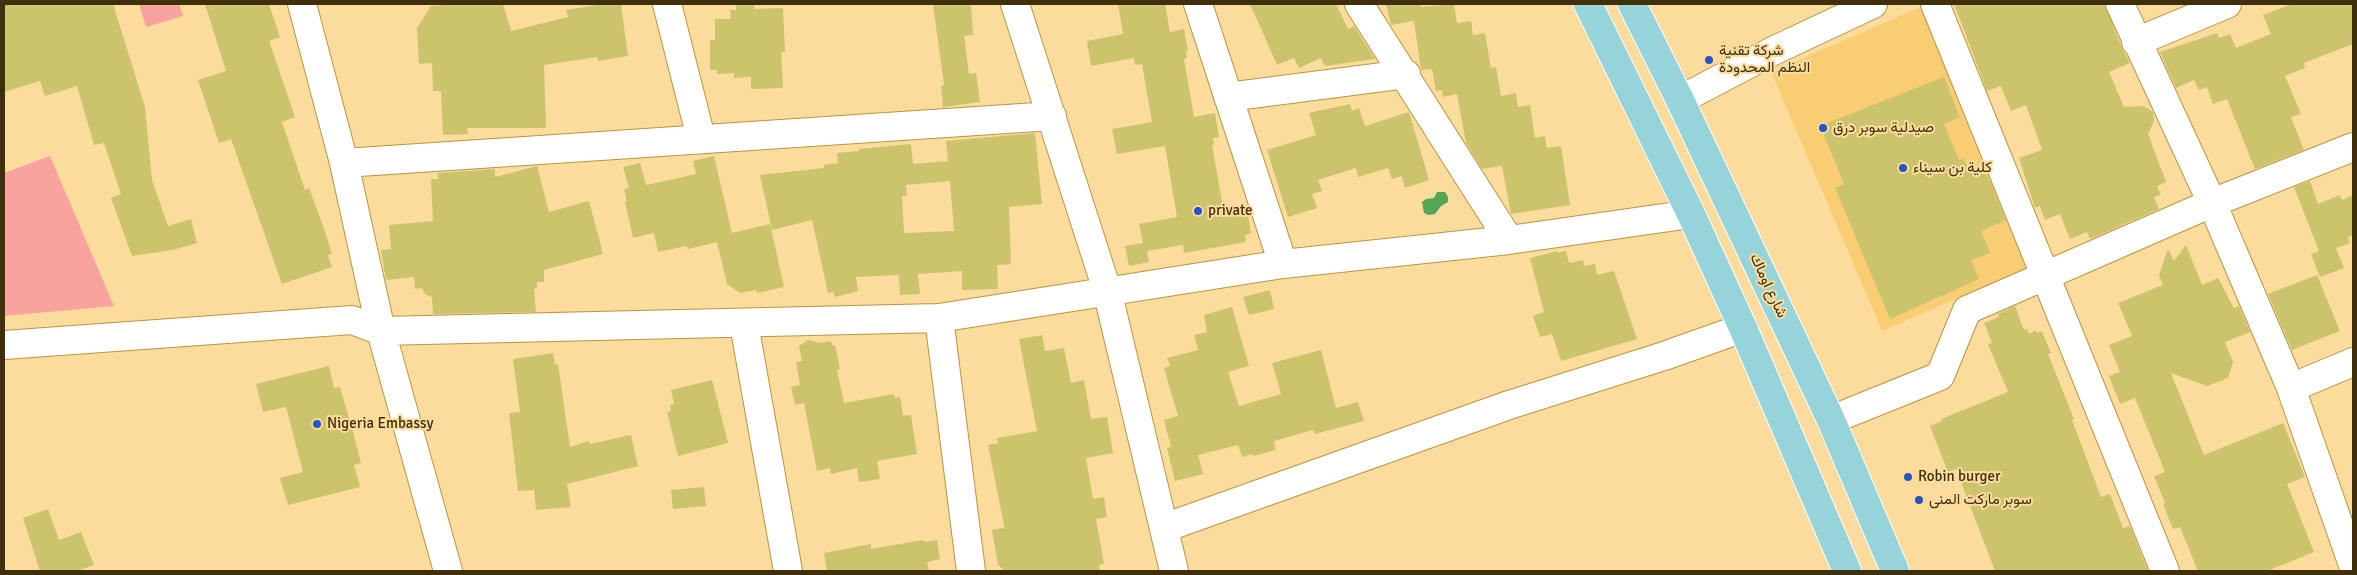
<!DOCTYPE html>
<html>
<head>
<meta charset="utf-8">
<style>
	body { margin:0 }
	#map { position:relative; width:2357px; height:575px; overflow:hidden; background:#fbdc9d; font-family:Signika,sans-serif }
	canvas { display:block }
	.frame { position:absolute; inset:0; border:5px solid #3f2f0c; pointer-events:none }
</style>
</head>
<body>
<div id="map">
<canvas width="2357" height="575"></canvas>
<div class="frame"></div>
</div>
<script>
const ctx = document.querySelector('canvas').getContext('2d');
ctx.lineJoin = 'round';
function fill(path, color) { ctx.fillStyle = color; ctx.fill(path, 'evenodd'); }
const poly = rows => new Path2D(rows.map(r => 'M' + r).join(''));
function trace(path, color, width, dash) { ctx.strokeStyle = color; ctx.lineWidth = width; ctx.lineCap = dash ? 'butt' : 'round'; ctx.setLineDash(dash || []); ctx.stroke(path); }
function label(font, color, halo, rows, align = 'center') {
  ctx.font = font + ' Signika,Vazirmatn,sans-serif'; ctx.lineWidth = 4; ctx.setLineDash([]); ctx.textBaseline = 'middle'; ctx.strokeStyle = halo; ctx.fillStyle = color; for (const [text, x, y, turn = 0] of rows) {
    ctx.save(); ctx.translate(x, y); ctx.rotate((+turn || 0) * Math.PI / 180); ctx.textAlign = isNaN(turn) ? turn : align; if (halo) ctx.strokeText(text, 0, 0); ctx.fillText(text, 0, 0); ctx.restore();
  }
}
fill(poly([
	[1923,6,2035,265,1882,331,1771,72]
]), '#f8cd73');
fill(poly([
	[139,4,179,4,183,16,146,27],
	[50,156,114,306,4,316,4,173]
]), '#f8a39d');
fill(poly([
	[1437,192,1445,192,1448,197,1448,202,1441,206,1435,214,1428,215,1424,213,1422,202,1426,199,1434,198]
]), '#54a556');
fill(poly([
	[4,4,113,4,145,107,152,180,168,226,191,219,197,243,173,250,132,256,111,198,121,194,104,143,94,145,77,86,45,96,40,81,4,92],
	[205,4,269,4,280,37,269,41,295,117,282,122,305,190,309,188,322,223,332,254,328,255,332,267,282,284,231,139,219,143,198,80,226,71],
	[461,4,503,4,511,31,568,17,566,10,604,4,621,4,628,56,598,61,597,57,544,65,546,128,467,128,468,134,443,135,441,91,433,91,432,63,419,64,417,28,431,6],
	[736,4,754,4,754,9,783,8,785,52,781,52,783,88,751,89,751,77,734,78,734,73,717,74,717,70,710,70,710,40,715,40,715,19,731,19,730,10,736,10],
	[933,4,971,4,973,35,964,36,969,74,976,73,980,102,943,107,941,86,944,85],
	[1118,4,1165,4,1170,32,1184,29,1188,51,1186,51,1187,58,1184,59,1194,117,1215,113,1219,137,1213,138,1214,144,1212,145,1224,213,1247,209,1251,233,1245,235,1246,242,1184,253,1183,245,1147,251,1149,262,1129,266,1125,246,1143,243,1139,224,1177,217,1165,146,1117,154,1112,129,1152,122,1142,64,1135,65,1134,58,1091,66,1087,41,1123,34],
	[1250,4,1336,4,1348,29,1354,26,1375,59,1325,66,1321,58,1299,68,1294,58,1277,65],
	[1386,4,1420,4,1421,7,1454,4,1457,23,1471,21,1473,35,1485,33,1491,68,1496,67,1501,96,1516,93,1518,107,1530,105,1535,138,1545,136,1547,148,1561,146,1570,205,1511,214,1502,166,1482,169,1466,143,1457,94,1443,97,1442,90,1436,91,1432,69,1421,70,1414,21,1391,25],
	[1954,4,2105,4,2122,48,2130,63,2109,72,2124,107,2143,106,2153,112,2154,121,2148,134,2166,182,2157,186,2161,195,2154,197,2159,209,2090,239,2087,232,2070,239,2060,214,2045,220,2040,206,2035,208,2019,158,2042,150,2026,105,2011,111,2001,86,1987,91],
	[2292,4,2353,4,2353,44,2304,63,2305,68,2285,76,2301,114,2291,117,2304,150,2255,169,2227,99,2213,104,2207,87,2199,90,2194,80,2176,88,2160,52,2217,33,2219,38,2230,34,2236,48,2271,34,2263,15],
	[1944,77,1960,117,1944,124,1959,160,1964,158,1969,172,1983,166,2006,220,1981,231,1990,253,1971,260,1979,279,1890,319,1835,188,1844,184,1820,126],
	[1350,104,1352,111,1359,108,1365,126,1409,112,1429,180,1405,188,1402,176,1392,179,1388,168,1358,177,1356,168,1318,180,1322,191,1312,194,1317,208,1288,217,1267,150,1316,135,1309,113],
	[1035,133,1042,204,1009,207,1011,264,997,265,998,289,962,290,962,271,918,274,920,294,900,295,899,275,856,277,858,291,835,297,833,292,828,293,812,220,772,230,760,175,824,168,824,165,838,163,837,153,859,151,859,149,911,144,913,164,948,161,946,141],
	[950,181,954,231,904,233,902,196,907,196,906,185],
	[714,156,732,233,770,224,784,287,757,293,756,290,740,293,727,284,717,242,688,249,687,246,658,252,654,233,633,238,625,202,627,201,624,189,629,188,623,167,640,163,646,185,696,174,693,161],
	[537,166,549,212,589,201,603,254,544,270,544,282,537,282,537,288,534,289,536,312,433,314,432,297,425,294,422,288,415,289,414,277,386,280,381,250,391,249,389,225,433,221,431,179,438,179,438,173,495,169,495,177],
	[2310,181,2318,204,2340,195,2342,200,2353,195,2353,235,2348,237,2350,243,2336,248,2344,268,2320,277,2311,254,2319,251,2294,187],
	[2186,245,2202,285,2218,278,2234,308,2239,306,2250,332,2225,342,2233,362,2228,378,2207,386,2171,373,2204,455,2283,423,2305,477,2287,484,2314,552,2267,571,2198,571,2180,527,2173,529,2163,504,2165,503,2154,476,2165,472,2135,398,2120,404,2109,376,2120,372,2109,345,2132,336,2118,303,2163,285,2159,275,2168,249,2174,261],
	[1558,251,1558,253,1566,251,1569,263,1583,260,1584,266,1595,264,1597,275,1614,271,1637,339,1561,361,1552,334,1540,337,1533,316,1544,312,1530,258],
	[2317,275,2340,331,2292,350,2268,294],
	[1270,290,1274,309,1249,315,1243,297],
	[2015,306,2024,330,2027,329,2029,334,2036,330,2037,333,2042,331,2051,353,2048,354,2074,419,2072,420,2101,497,2110,494,2123,528,2130,526,2148,571,1995,571,1956,469,1948,472,1930,426,1942,421,1941,419,2008,392,1988,344,1992,343,1984,323,1999,317,1998,314],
	[1232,307,1249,366,1228,372,1239,406,1281,394,1272,363,1321,350,1336,408,1358,402,1364,421,1315,434,1313,430,1274,441,1276,450,1253,456,1252,454,1242,457,1238,445,1198,455,1203,474,1175,481,1167,448,1171,447,1164,420,1178,416,1164,368,1170,366,1167,358,1198,350,1194,335,1207,332,1204,315],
	[1042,335,1045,351,1064,348,1071,383,1084,380,1091,419,1107,417,1113,453,1086,458,1093,499,1104,497,1107,517,1096,519,1104,564,1099,565,1100,571,1005,571,998,565,992,530,1004,528,1004,525,988,445,998,443,997,438,1037,431,1019,339],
	[808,340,821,343,831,341,832,345,835,345,840,369,837,370,844,403,894,394,895,398,900,397,903,416,911,415,917,454,877,461,880,479,859,482,857,468,831,474,830,468,817,471,804,403,795,405,791,387,800,385,796,362,802,361,799,346],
	[553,353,555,365,558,364,570,447,589,441,590,444,631,435,638,466,567,484,571,507,536,510,534,490,518,491,509,413,520,412,513,359],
	[329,366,334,388,340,387,353,432,361,463,354,465,360,487,288,505,280,478,303,472,286,407,263,412,256,384],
	[712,380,728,443,678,456,667,412,671,411,670,405,674,404,671,390],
	[704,487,706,506,673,509,671,490],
	[48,509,59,540,81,532,94,565,77,571,40,571,23,518],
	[923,540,924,542,937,540,940,559,927,562,929,571,827,571,824,553,871,544,871,549]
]), '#cbc46d');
const minor = poly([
	[302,4,344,163,381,331,448,571],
	[667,4,701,138],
	[1015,4,1107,290,1174,571],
	[1198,4,1283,264],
	[1359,4,1509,240],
	[1935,4,2165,571],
	[2120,4,2212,203,2291,388,2353,565],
	[2136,42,2227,4],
	[1228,97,1406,74],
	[1680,100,1775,50,1873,4],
	[344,163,1052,116],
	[939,318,971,571],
	[744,324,788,571],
	[4,345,352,320,381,331,939,318,1283,264,1509,240,1691,214],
	[2291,388,2353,362],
	[1831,420,1940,376,1967,310,2212,203,2353,147],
	[1164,528,1509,405,1664,356,1743,328]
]);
const major = poly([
	[1588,4,1691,214,1743,328,1847,571],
	[1632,4,1680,100,1831,420,1895,571]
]);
trace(minor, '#ba9543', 30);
trace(major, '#fff', 30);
trace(minor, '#fff', 28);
trace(major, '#97d4da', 28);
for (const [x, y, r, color] of [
	[1709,60,5,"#2853c2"],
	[1823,128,5,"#2853c2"],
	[1903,168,5,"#2853c2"],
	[1198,211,5,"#2853c2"],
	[317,424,5,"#2853c2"],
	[1908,477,5,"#2853c2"],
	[1919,500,5,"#2853c2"]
]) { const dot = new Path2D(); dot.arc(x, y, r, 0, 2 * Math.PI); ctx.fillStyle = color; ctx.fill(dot); trace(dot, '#fbdc9d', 2); }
label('15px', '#3f2f0c', '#fbdc9d', [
	["شركة تقنية",1719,51],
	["النظم المحدودة",1719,68],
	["صيدلية سوبر درق",1833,128],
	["كلية بن سيناء",1913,168],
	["private",1208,211],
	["Nigeria Embassy",327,424],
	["Robin burger",1918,477],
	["سوبر ماركت المنى",1929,500]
], 'left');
label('15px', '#3f2f0c', '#fbdc9d', [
	["شارع اوماك",1768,286,65]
]);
</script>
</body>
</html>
